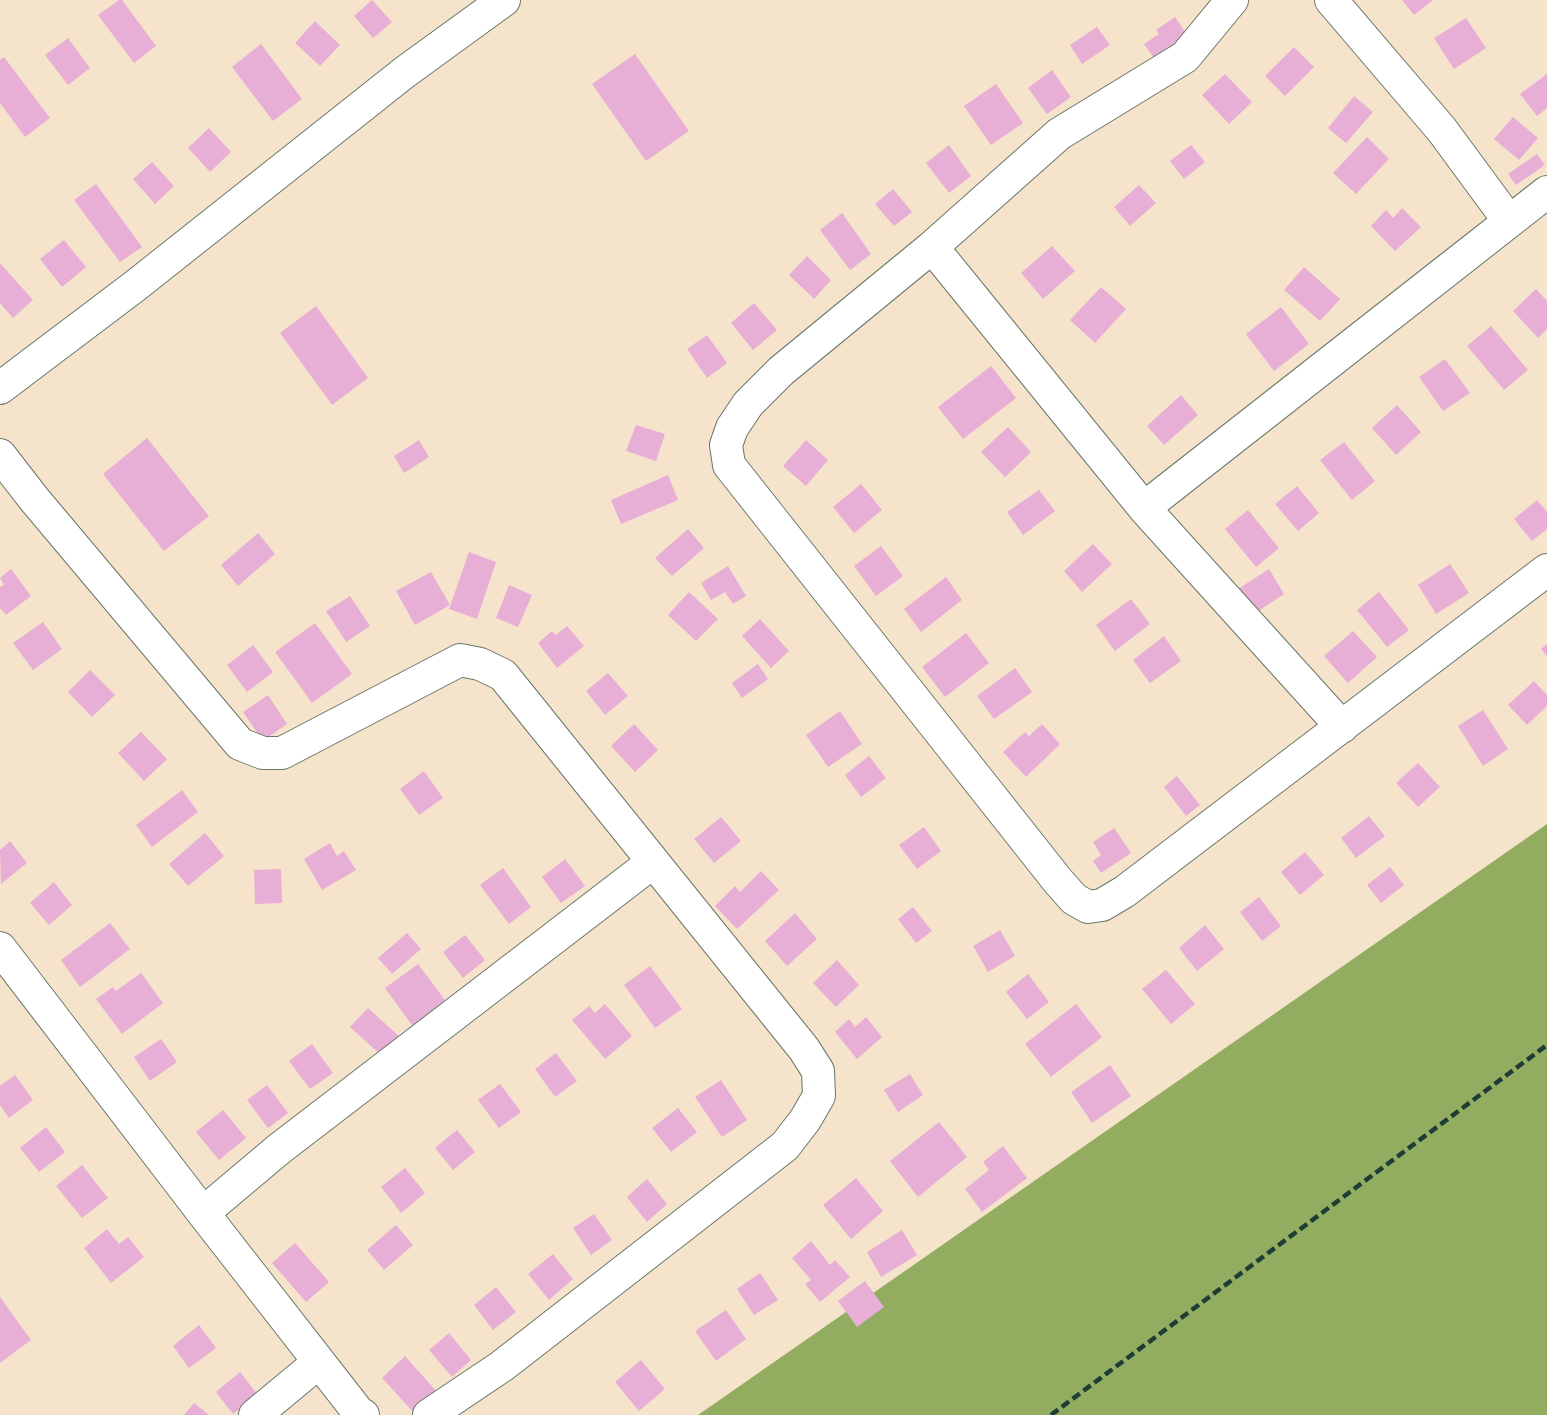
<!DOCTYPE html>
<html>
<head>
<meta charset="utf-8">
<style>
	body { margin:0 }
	canvas { display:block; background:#f6e3cb }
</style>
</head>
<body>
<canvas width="1547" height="1415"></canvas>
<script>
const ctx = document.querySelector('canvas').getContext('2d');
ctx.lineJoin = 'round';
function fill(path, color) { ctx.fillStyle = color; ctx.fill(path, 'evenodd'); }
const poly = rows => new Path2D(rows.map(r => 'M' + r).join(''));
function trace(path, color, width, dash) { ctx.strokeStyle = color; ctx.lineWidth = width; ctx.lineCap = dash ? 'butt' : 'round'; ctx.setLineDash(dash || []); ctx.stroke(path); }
fill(poly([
	[1547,824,1547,1415,698,1415]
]), '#92ad60');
fill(poly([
	[119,0,122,0,156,46,134,63,98,15],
	[372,0,392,22,373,38,354,16],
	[1402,0,1433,0,1414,15],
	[1175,17,1190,39,1156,61,1144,44,1159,34,1156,30],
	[1466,18,1486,48,1454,69,1434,38],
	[315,21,340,45,320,66,295,43],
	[1097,27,1110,45,1082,64,1070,45],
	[68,38,90,68,68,85,45,55],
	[261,44,302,99,273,121,232,67],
	[1294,47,1314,67,1285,96,1265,76],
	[635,54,689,131,646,161,592,84],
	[4,57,50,118,25,137,0,103,0,60],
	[1052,70,1071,97,1047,114,1028,88],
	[1225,74,1252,102,1229,124,1202,95],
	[1547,74,1547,108,1537,116,1520,94],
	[996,84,1023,123,991,145,964,106],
	[1354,96,1373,112,1346,143,1328,128],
	[1513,117,1538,138,1519,160,1494,139],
	[209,128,231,152,210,172,188,148],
	[1367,137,1389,159,1356,194,1333,173],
	[949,145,971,176,949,193,926,163],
	[1191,145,1205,162,1184,179,1170,161],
	[1537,154,1545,165,1516,185,1508,174],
	[152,162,174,186,155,204,133,179],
	[96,184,142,247,120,262,74,200],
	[1139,185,1156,203,1130,226,1114,207],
	[893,189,912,212,894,226,875,204],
	[1402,208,1421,227,1395,251,1371,226,1386,210,1393,218],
	[842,213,871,254,850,270,820,230],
	[64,240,86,267,62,287,40,259],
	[1052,246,1075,271,1043,299,1021,273],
	[807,256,831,280,814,299,789,275],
	[0,263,33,300,13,318,0,303],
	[1304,267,1340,299,1320,321,1284,290],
	[1101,287,1126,309,1095,343,1070,320],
	[1536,289,1547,301,1547,329,1538,338,1513,311],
	[754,303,777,330,753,350,731,323],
	[316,306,368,378,332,405,280,333],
	[1281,307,1309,344,1274,371,1246,334],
	[1491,326,1528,370,1504,390,1467,346],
	[707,335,727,363,707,378,687,349],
	[1445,359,1470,393,1443,411,1419,377],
	[991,366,1016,398,963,439,938,407],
	[1181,395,1198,415,1164,445,1147,426],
	[1397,405,1421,432,1396,455,1372,428],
	[636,425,665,434,656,461,626,451],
	[1008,427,1031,452,1005,477,981,452],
	[147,438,209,516,164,551,103,474],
	[419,440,429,457,404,473,394,456],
	[806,440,828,460,806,486,783,466],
	[1344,442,1375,481,1352,500,1320,460],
	[668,475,678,500,621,524,611,500],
	[861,484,882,510,854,533,833,507],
	[1297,486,1319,513,1298,531,1275,504],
	[1039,490,1055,511,1023,535,1007,512],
	[1537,500,1547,512,1547,529,1532,541,1514,519],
	[1248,510,1279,548,1256,567,1225,529],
	[688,529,704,548,672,576,655,558],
	[258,533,275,554,238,586,221,565],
	[1093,544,1112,564,1082,592,1064,571],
	[881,546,903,576,876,596,854,566],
	[469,552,496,562,477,619,449,609],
	[1450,564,1469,593,1436,614,1418,585],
	[728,566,746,596,733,604,725,592,711,600,701,583],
	[11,569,31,596,6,615,0,608,0,587,4,585,0,578],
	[1269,569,1284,594,1254,614,1238,589],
	[431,572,450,605,415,625,396,591],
	[946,577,962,600,921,632,904,609],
	[509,585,532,595,518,627,496,618],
	[689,592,718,619,696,641,668,615],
	[1379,592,1409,630,1387,647,1357,610],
	[350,596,370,626,346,642,326,611],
	[1131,599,1150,624,1115,651,1096,625],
	[760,619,789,651,771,668,742,636],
	[43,622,62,649,33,670,13,643],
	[315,623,352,674,312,703,275,652],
	[567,626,584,646,557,668,538,643,552,631,556,635],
	[1353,631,1377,657,1348,683,1324,656],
	[966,633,989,663,945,697,922,667],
	[1164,636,1181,661,1150,683,1133,660],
	[1547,644,1547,656,1541,649],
	[253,645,273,672,247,692,227,665],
	[758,664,768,679,742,698,732,683],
	[1015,668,1032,692,994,719,977,696],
	[90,670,115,695,92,717,68,692],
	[608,673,628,696,605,715,586,691],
	[1534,681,1547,695,1547,706,1527,725,1508,705],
	[268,695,287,724,263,741,243,712],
	[1483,710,1508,749,1483,766,1458,726],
	[840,711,862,744,828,767,806,735],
	[634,724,658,750,635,772,611,746],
	[1042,724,1060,744,1026,777,1003,752,1025,732,1029,736],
	[141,732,167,759,144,781,118,753],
	[869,756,886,778,861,797,845,775],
	[1418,763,1440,787,1418,807,1396,783],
	[424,771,443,798,419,815,400,789],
	[1177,776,1200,805,1186,816,1164,787],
	[182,790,198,812,152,847,136,825],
	[1369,816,1385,836,1356,858,1341,838],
	[721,817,741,841,714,863,694,839],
	[924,827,941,851,917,869,899,845],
	[1114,828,1131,853,1101,873,1093,861,1101,855,1093,842],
	[205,833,224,856,188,886,169,864],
	[10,841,27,863,1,884,0,850],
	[330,843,337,856,344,851,356,870,322,890,304,859],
	[1305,852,1324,875,1300,895,1281,872],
	[565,859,585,886,561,903,542,877],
	[1390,867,1404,885,1381,903,1367,885],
	[503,868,531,907,509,924,480,885],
	[281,869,282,903,255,904,254,870],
	[761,871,779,890,737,929,715,906,735,886,740,892],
	[54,882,72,905,49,925,30,903],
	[1259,897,1281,926,1262,941,1240,912],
	[913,907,932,931,916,943,898,919],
	[795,913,817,939,787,966,765,941],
	[110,923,130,949,80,987,61,960],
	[1205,925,1224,949,1197,971,1179,948],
	[1000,930,1015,956,988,972,973,946],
	[407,933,421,949,392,974,378,958],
	[465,935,485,960,463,978,443,952],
	[837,960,859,985,836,1007,813,983],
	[418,964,451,1008,417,1032,385,988],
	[650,966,682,1009,655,1028,624,985],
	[1166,970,1195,1004,1171,1024,1142,989],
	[141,973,163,1003,122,1034,96,999,113,987,116,991],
	[1028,974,1049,1002,1027,1019,1006,992],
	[605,1004,632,1036,605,1059,572,1020,589,1006,595,1013],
	[1076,1004,1102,1037,1051,1077,1025,1044],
	[368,1008,400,1037,382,1056,350,1027],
	[866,1017,882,1037,857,1059,835,1032,849,1019,855,1027],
	[161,1039,177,1062,150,1081,134,1057],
	[312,1044,333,1073,310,1089,289,1061],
	[556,1053,577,1081,555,1097,535,1069],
	[1110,1065,1131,1096,1092,1123,1071,1092],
	[910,1074,923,1095,898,1112,884,1090],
	[15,1075,33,1100,9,1118,0,1105,0,1086],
	[721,1080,747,1120,722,1137,695,1097],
	[500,1084,521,1112,499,1128,478,1100],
	[267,1085,288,1113,268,1128,247,1100],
	[678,1108,697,1132,671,1152,652,1128],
	[223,1110,246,1138,219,1160,196,1132],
	[939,1122,967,1157,918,1197,890,1161],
	[46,1127,65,1152,39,1172,20,1148],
	[457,1130,475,1152,453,1170,435,1148],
	[1003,1146,1027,1178,982,1212,965,1189,989,1170,983,1162],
	[82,1165,108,1198,82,1218,56,1186],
	[405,1168,425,1193,401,1213,381,1187],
	[856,1178,883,1211,851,1239,823,1205],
	[647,1179,667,1204,647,1222,627,1197],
	[594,1214,612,1240,591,1255,573,1228],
	[396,1225,413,1245,384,1270,367,1250],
	[107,1229,119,1244,128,1237,144,1257,111,1283,84,1248],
	[902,1230,917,1255,881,1277,867,1252],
	[811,1241,830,1265,835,1260,850,1277,820,1302,805,1284,811,1280,792,1258],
	[295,1243,329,1282,306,1302,272,1263],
	[553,1254,573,1279,549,1300,528,1274],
	[760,1273,778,1300,754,1315,737,1289],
	[865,1281,884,1307,857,1327,838,1301],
	[496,1287,516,1312,493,1330,474,1305],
	[0,1297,31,1340,0,1363],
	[726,1310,746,1339,716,1361,695,1331],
	[199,1325,216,1348,189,1368,173,1346],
	[449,1333,471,1360,452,1377,429,1350],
	[405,1356,438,1393,415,1414,382,1378],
	[641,1360,665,1389,639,1411,615,1382],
	[240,1372,258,1395,233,1414,216,1392],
	[194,1403,209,1415,184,1415]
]), '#e7afd5');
const street = poly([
	[1232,0,1185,57,1059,134,932,247,781,371,748,404,732,428,726,445,729,465,1058,881,1074,899,1088,907,1102,905,1124,892,1547,570],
	[1331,0,1442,130,1509,221],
	[932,247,1144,508,1342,727],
	[0,388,135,286,405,72,504,0],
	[0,455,34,499,240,744,263,753,282,753,460,660,480,664,503,675,804,1049,818,1071,819,1096,805,1120,785,1146,502,1366,429,1415],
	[1144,508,1547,192],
	[0,948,203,1213,359,1413,363,1415],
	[203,1213,279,1149,653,862],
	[255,1415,319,1362]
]);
trace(street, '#6a7769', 34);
trace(street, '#fff', 32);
trace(poly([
	[1051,1415,1547,1045]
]), '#1f3d34', 4.5, [9, 4.5]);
</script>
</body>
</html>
